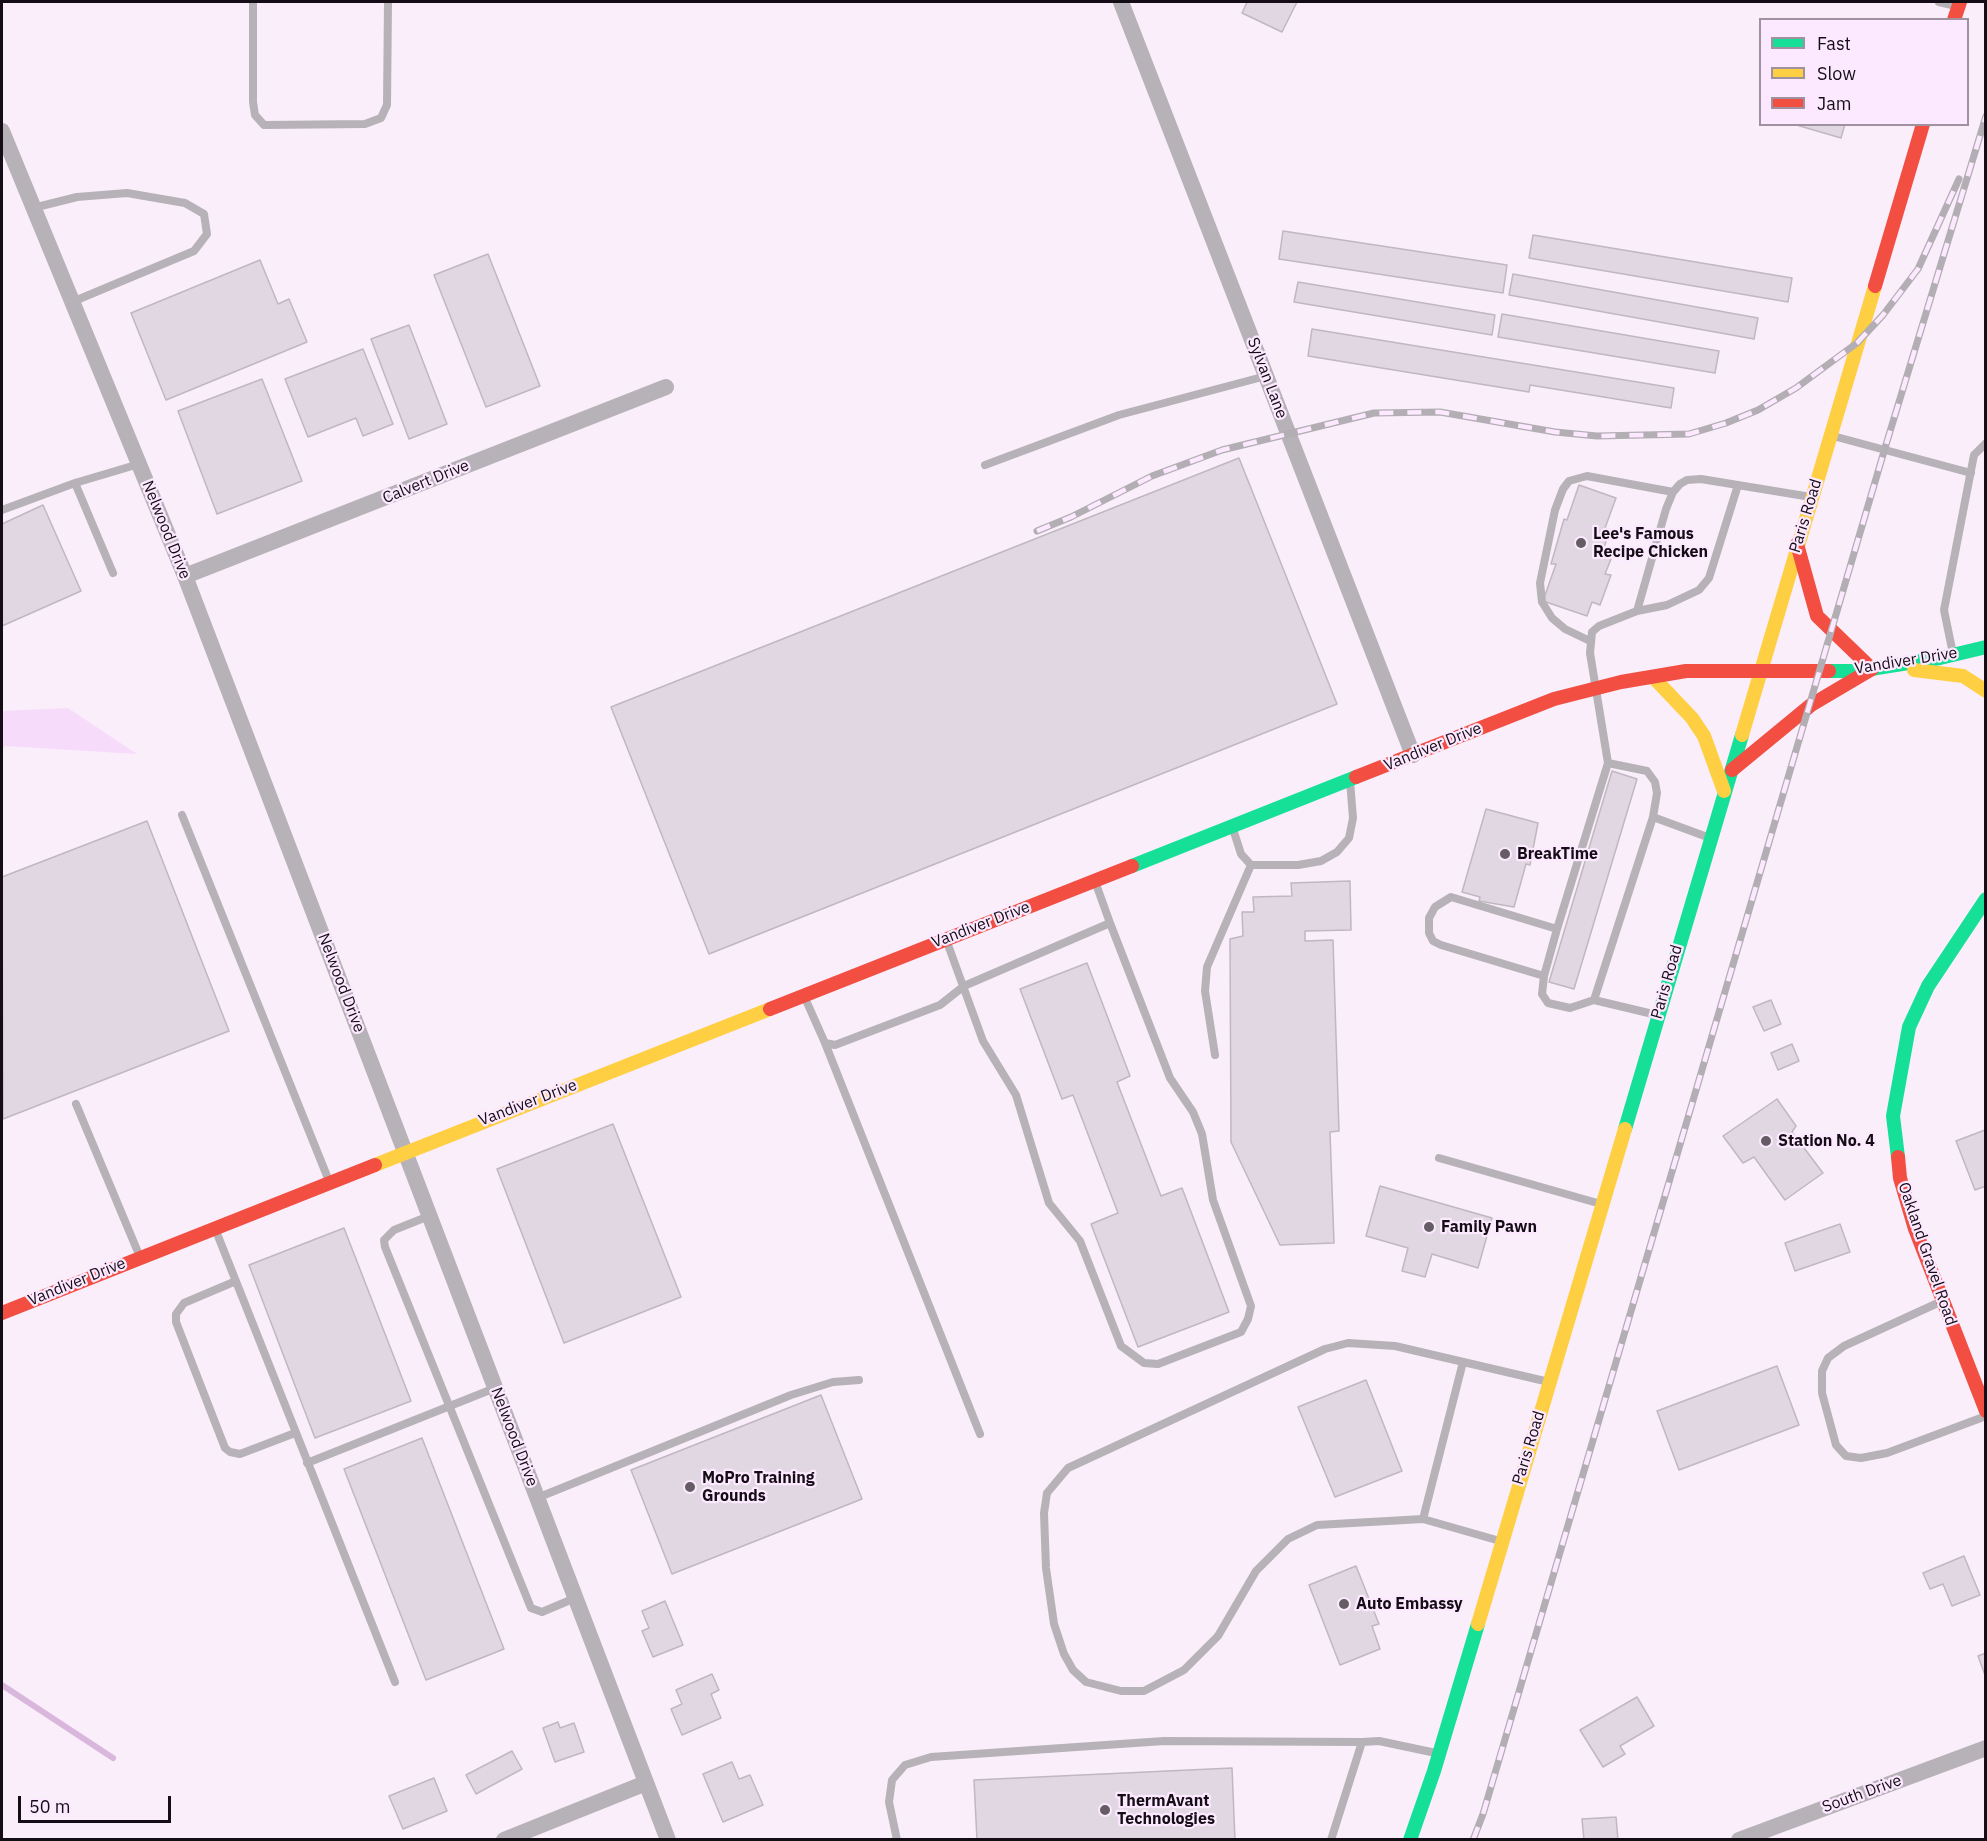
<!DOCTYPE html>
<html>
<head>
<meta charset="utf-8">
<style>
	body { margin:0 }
	#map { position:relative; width:1987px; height:1841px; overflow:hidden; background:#f9eefa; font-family:"IBM Plex Sans",sans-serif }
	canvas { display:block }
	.frame { position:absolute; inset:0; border:3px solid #150d15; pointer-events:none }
	.legend { position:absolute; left:1759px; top:18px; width:210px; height:108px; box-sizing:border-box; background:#fde9ff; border:2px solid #a091a1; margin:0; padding:8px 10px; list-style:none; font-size:18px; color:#150d15 }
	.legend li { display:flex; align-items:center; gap:12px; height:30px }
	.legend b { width:30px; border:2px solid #a091a1 }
	.scale { position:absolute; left:18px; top:1796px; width:153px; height:27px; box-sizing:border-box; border:3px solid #150d15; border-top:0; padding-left:8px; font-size:18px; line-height:21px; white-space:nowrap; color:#150d15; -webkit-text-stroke:4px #fde9ff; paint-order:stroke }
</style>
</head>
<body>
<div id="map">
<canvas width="1987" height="1841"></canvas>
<div class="frame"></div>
<ul class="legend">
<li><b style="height:8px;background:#16e098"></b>Fast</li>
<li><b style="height:8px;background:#ffcf43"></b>Slow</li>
<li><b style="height:8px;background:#f24e42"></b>Jam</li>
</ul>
<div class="scale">50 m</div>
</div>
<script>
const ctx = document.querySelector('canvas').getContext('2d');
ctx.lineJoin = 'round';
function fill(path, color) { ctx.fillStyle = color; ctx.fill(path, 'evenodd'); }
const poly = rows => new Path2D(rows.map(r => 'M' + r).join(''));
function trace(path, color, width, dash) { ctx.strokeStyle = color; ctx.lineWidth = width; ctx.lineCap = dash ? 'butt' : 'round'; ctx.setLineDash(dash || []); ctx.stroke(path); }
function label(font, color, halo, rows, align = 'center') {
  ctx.font = font + ' "IBM Plex Sans",sans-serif'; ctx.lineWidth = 4.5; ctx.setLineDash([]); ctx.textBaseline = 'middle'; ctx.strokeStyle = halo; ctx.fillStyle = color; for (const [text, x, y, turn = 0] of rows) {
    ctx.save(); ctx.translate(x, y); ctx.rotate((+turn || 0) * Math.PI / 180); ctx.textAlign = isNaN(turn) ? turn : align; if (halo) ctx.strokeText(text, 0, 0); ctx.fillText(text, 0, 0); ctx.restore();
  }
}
fill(poly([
	[68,708,137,754,6,746,2,748,2,711]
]), '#f7dbfa');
trace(poly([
	[2,1685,113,1758]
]), '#d9b7dc', 6);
const building = poly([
	[1247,2,1297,2,1282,32,1242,13,1247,2],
	[1793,124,1845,124,1841,138,1793,124],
	[1283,231,1507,265,1503,293,1279,259,1283,231],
	[1533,235,1792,278,1788,302,1529,258,1533,235],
	[488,254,540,386,486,407,434,275,488,254],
	[260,260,278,304,289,299,307,342,166,400,131,313,260,260],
	[1513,274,1758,318,1754,339,1509,295,1513,274],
	[1298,282,1495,315,1492,335,1294,302,1298,282],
	[1502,314,1719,351,1715,373,1498,337,1502,314],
	[409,325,447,424,409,439,371,339,409,325],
	[1312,329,1674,388,1671,408,1530,385,1529,392,1308,356,1312,329],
	[363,349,393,424,363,436,356,418,308,437,285,379,363,349],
	[262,379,302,481,217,514,178,411,262,379],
	[1239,458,1337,704,709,954,611,707,1239,458],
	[1579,485,1616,498,1605,528,1610,530,1601,556,1611,559,1605,574,1611,575,1600,605,1592,602,1587,616,1543,601,1556,564,1551,564,1564,519,1567,520,1579,485],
	[43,505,81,591,2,626,2,524,43,505],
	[1612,771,1637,779,1574,989,1549,982,1612,771],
	[1486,809,1538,823,1530,865,1526,864,1514,907,1479,901,1480,897,1462,892,1486,809],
	[147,821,229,1031,3,1119,2,877,147,821],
	[1350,881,1351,930,1305,931,1305,941,1333,940,1339,1131,1330,1132,1334,1243,1280,1245,1231,1142,1230,939,1243,936,1242,912,1254,912,1253,897,1292,896,1291,883,1350,881],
	[1087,963,1130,1076,1117,1082,1161,1196,1182,1188,1229,1312,1138,1347,1091,1224,1118,1213,1073,1095,1062,1099,1020,989,1087,963],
	[1771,1000,1781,1024,1764,1031,1753,1007,1771,1000],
	[1792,1044,1799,1061,1778,1070,1771,1053,1792,1044],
	[1777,1099,1796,1126,1792,1132,1823,1173,1785,1200,1754,1157,1743,1163,1723,1136,1777,1099],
	[613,1124,681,1297,564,1343,497,1169,613,1124],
	[1985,1130,1986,1186,1975,1190,1956,1141,1985,1130],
	[1380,1186,1492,1218,1478,1268,1432,1254,1425,1277,1402,1271,1408,1248,1366,1236,1380,1186],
	[1840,1224,1850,1252,1795,1271,1785,1243,1840,1224],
	[344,1228,411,1401,315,1438,249,1265,344,1228],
	[1777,1366,1799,1425,1679,1470,1657,1411,1777,1366],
	[1366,1380,1402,1471,1335,1497,1298,1407,1366,1380],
	[821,1395,862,1499,672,1574,631,1470,821,1395],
	[422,1438,504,1649,426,1680,344,1469,422,1438],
	[1964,1556,1980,1595,1952,1606,1943,1584,1930,1589,1923,1573,1964,1556],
	[1356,1566,1379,1624,1372,1626,1380,1649,1340,1665,1309,1585,1356,1566],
	[665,1601,683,1645,653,1657,642,1631,649,1628,642,1611,665,1601],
	[1986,1653,1986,1678,1978,1656,1986,1653],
	[712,1674,719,1690,711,1694,721,1718,682,1735,671,1709,682,1704,676,1690,712,1674],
	[1637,1697,1654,1726,1620,1746,1625,1754,1603,1767,1580,1730,1637,1697],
	[558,1722,560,1728,574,1723,584,1752,555,1762,543,1728,558,1722],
	[512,1751,522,1769,476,1794,466,1775,512,1751],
	[732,1762,739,1779,750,1775,763,1805,723,1822,703,1774,732,1762],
	[1232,1768,1235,1840,977,1840,974,1780,1232,1768],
	[434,1778,447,1811,403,1829,389,1796,434,1778],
	[1616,1817,1618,1840,1584,1840,1582,1819,1616,1817]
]);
fill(building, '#e1d7e2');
trace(building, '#c0b7c1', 1.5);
trace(poly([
	[253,2,253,102,255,115,264,125,365,124,381,118,387,105,388,2],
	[1939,2,1956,6],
	[33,208,77,197,127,193,185,203,204,214,207,234,194,251,72,302],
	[1833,436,1971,473],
	[985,465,1119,415,1266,376],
	[75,483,113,573],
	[2,510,75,483,139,464],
	[1637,611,1667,605,1699,590,1709,578,1738,485],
	[1590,641,1565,629,1552,618,1542,602,1540,583,1555,510,1563,489,1569,481,1587,476,1673,492],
	[1953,654,1944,610,1974,455,1986,443],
	[1608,763,1647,771,1655,782,1657,793,1653,817,1710,838],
	[182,815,329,1181],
	[1233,829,1241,854,1251,865,1298,865,1321,861,1337,852,1349,838,1353,818,1350,781],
	[947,942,983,1041,1016,1095,1049,1203,1080,1241,1121,1346,1144,1363,1158,1364,1241,1332,1248,1319,1251,1306,1213,1200,1202,1134,1193,1112,1170,1078,1110,923],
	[1544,976,1441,945,1433,941,1429,933,1429,918,1435,907,1451,897,1557,929],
	[805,998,825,1043,835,1045,940,1005,964,986,1110,923,1096,884],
	[1594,1000,1653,817],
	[1657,1015,1594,1000,1570,1008,1548,1003,1542,994,1544,976,1557,929,1608,763,1590,653,1592,632,1599,626,1637,611,1666,509,1673,492,1680,484,1687,480,1701,479,1811,497],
	[825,1043,980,1434],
	[1215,1055,1205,991,1207,967,1251,865],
	[76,1104,140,1257],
	[1439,1158,1601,1204],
	[429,1216,394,1230,384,1240,385,1247,531,1608,542,1612,575,1598],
	[216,1231,395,1682],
	[236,1281,184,1303,176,1314,176,1322,225,1448,230,1452,240,1454,295,1433],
	[1940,1302,1844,1346,1828,1358,1822,1371,1822,1393,1836,1445,1846,1456,1861,1458,1887,1453,1986,1416],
	[307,1463,495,1388],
	[537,1498,791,1395,833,1382,859,1380],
	[1423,1519,1463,1362],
	[1500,1541,1423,1519,1317,1525,1288,1539,1256,1571,1218,1636,1184,1670,1144,1691,1121,1691,1086,1682,1073,1670,1064,1654,1054,1624,1046,1568,1044,1513,1047,1493,1068,1468,1325,1349,1348,1343,1395,1346,1549,1382],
	[897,1840,889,1802,892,1780,905,1765,931,1757,1164,1741,1362,1742],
	[1331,1840,1362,1742,1379,1741,1436,1753]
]), '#b7b2b7', 8);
trace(poly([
	[1121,2,1413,755],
	[2,131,185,576,668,1840],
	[185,576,666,387],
	[504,1840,646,1783],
	[1739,1840,1986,1748]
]), '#b7b2b7', 16);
trace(poly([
	[1829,671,1858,671,1940,658,1986,647],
	[1132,866,1356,777],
	[1625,1129,1742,735],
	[1898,1157,1893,1116,1909,1027,1928,986,1986,899],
	[1410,1840,1434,1771,1478,1624]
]), '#16e098', 14);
trace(poly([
	[1914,670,1963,676,1986,691],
	[1653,677,1692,718,1704,736,1724,791],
	[1742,735,1875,286],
	[375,1165,770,1009],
	[1478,1624,1625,1129]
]), '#ffcf43', 14);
trace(poly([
	[1954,20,1960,2],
	[1875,286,1923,124],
	[1732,770,1811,705,1872,669,1817,616,1797,544],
	[1356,777,1554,699,1621,682,1686,671,1829,671],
	[770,1009,1132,866],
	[1898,1157,1900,1178,1915,1229,1986,1411],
	[2,1313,375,1165]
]), '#f24e42', 14);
const rail = poly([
	[1037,531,1071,517,1152,476,1222,450,1374,413,1440,412,1555,432,1597,436,1689,434,1726,423,1758,410,1796,388,1857,343,1883,315,1918,269,1959,179],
	[1473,1840,1483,1814,1885,448,1986,116]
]);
trace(rail, '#b3adb4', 7);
trace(rail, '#fde9ff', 4.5, [14]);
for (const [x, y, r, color] of [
	[1581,543,6,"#655c65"],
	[1505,854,6,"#655c65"],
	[1766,1141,6,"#655c65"],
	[1429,1227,6,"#655c65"],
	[690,1487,6,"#655c65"],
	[1344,1604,6,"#655c65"],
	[1105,1810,6,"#655c65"]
]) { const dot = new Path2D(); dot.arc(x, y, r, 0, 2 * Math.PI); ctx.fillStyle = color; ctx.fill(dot); trace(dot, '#fde9ff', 2); }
label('16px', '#150d15', '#fde9ff', [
	["Sylvan Lane",1267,378,69],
	["Calvert Drive",426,482,-22],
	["Paris Road",1806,516,-73],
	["Nelwood Drive",166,530,68],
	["Vandiver Drive",1906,661,-9],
	["Vandiver Drive",1433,747,-22],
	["Vandiver Drive",981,925,-21],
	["Paris Road",1667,982,-74],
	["Nelwood Drive",341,983,69],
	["Vandiver Drive",528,1103,-21],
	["Oakland Gravel Road",1927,1254,71],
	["Vandiver Drive",77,1282,-22],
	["Nelwood Drive",514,1437,69],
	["Paris Road",1529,1448,-73],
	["South Drive",1862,1794,-20]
]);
label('bold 16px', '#150d15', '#fde9ff', [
	["Lee's Famous",1593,534],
	["Recipe Chicken",1593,552],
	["BreakTime",1517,854],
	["Station No. 4",1778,1141],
	["Family Pawn",1441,1227],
	["MoPro Training",702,1478],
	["Grounds",702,1496],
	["Auto Embassy",1356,1604],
	["ThermAvant",1117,1801],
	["Technologies",1117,1819]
], 'left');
</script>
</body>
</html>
